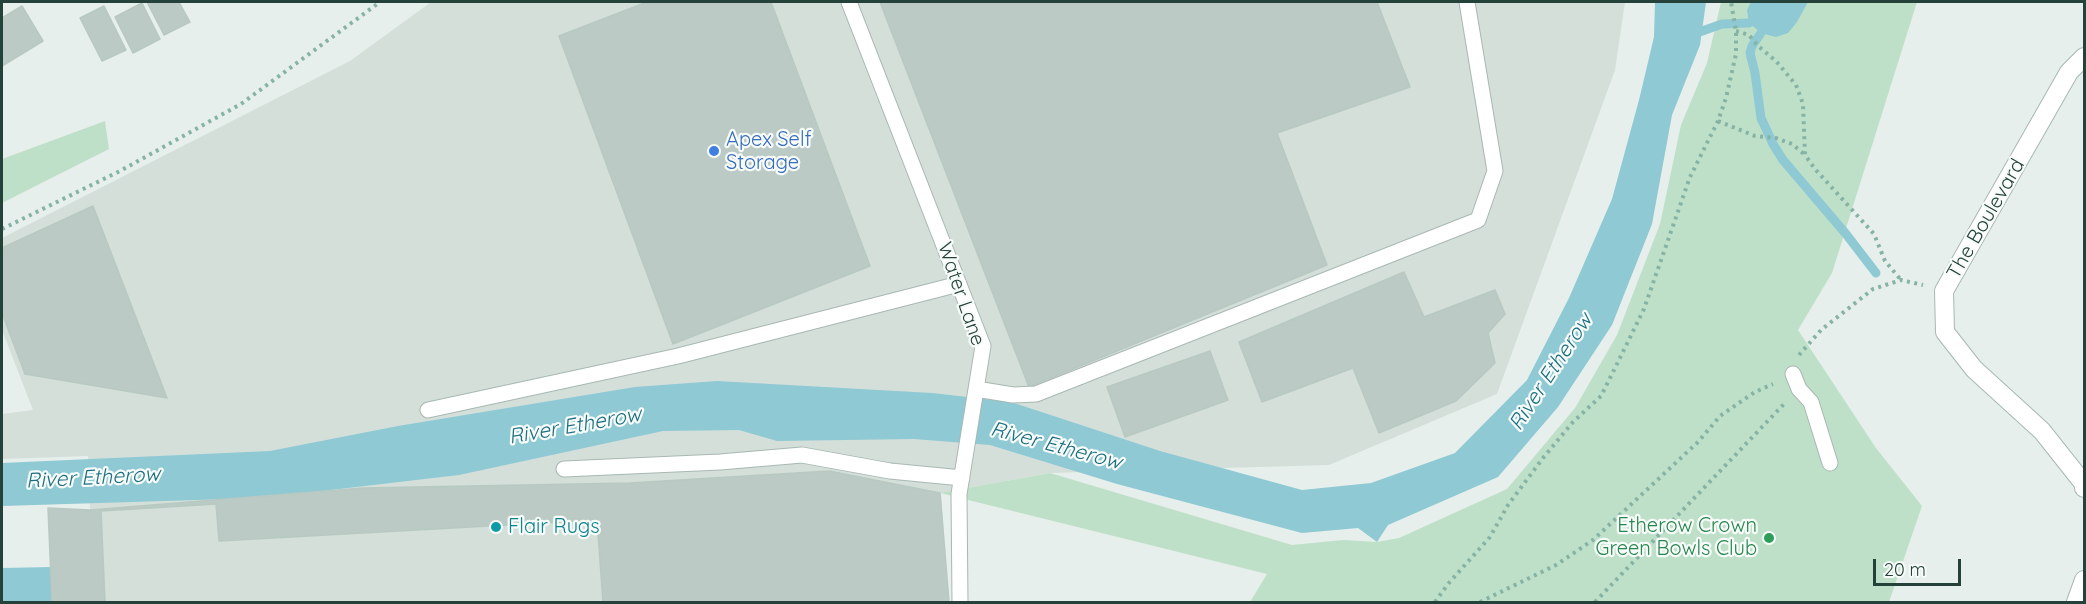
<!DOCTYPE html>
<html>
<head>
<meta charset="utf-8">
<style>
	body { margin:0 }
	#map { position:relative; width:2086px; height:604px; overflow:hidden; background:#e6efeb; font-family:Quicksand,sans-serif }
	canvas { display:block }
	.frame { position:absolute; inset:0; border:3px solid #24423a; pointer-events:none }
	.scale { position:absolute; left:1873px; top:559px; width:88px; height:27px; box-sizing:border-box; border:3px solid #24423a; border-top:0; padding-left:8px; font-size:18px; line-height:21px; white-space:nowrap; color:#24423a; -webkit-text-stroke:4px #f7fbf9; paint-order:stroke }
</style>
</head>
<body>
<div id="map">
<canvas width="2086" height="604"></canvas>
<div class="frame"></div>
<div class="scale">20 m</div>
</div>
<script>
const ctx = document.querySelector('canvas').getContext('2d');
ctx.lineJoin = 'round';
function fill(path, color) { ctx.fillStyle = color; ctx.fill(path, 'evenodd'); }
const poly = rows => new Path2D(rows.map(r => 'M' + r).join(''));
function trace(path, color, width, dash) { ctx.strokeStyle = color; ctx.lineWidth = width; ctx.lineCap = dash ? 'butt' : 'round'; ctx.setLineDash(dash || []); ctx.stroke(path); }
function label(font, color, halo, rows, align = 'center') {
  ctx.font = font + ' Quicksand,sans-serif'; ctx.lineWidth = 4.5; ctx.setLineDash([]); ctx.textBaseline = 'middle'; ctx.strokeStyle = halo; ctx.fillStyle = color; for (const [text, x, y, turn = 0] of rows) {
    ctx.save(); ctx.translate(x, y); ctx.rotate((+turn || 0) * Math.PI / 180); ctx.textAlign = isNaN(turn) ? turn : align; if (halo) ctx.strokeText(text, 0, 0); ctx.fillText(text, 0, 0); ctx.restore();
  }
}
fill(poly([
	[431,2,1625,2,1615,70,1497,394,1329,465,1050,473,941,493,949,602,52,602,48,508,90,510,88,456,2,459,2,414,33,410,2,330,2,238,350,61]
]), '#d4dfda');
fill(poly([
	[1721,2,1917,2,1832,273,1798,330,1876,448,1922,506,1889,602,1250,602,1267,574,940,493,1050,473,1292,545,1343,540,1377,542,1399,538,1507,489,1575,408,1617,335,1660,224,1681,125,1707,63],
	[105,121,109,149,2,203,2,159]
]), '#bfe0c8');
fill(poly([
	[1655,2,1706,2,1700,45,1672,115,1652,224,1612,325,1558,407,1498,477,1388,525,1377,542,1358,528,1302,533,1117,484,990,445,914,439,777,441,739,430,663,431,459,475,262,498,2,506,2,463,270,451,398,426,635,387,717,381,932,393,1011,402,1160,451,1302,490,1371,483,1455,453,1527,380,1569,298,1612,199,1639,100,1654,37],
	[1751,2,1808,2,1797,22,1788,33,1776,37,1761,33,1749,23,1747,10],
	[52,567,53,602,2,602,2,568]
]), '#8ec9d4');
trace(poly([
	[1761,33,1752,46,1750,53,1755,73,1761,118,1773,144,1783,160,1846,234,1876,273],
	[1691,35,1722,24,1749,23]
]), '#8ec9d4', 9);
const building = poly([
	[147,2,179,2,190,22,164,35,147,2],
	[647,2,771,2,870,266,673,344,559,36,647,2],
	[880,2,1377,2,1410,87,1277,133,1327,265,1029,387,880,2],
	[142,3,160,39,133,53,115,17,142,3],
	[22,6,43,41,2,66,2,18,22,6],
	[104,6,126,50,102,61,80,18,104,6],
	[93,206,167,398,25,374,2,313,2,248,93,206],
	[1404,272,1424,317,1495,290,1505,314,1488,333,1495,363,1456,401,1379,433,1353,368,1262,402,1239,342,1404,272],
	[1210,351,1228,400,1125,437,1107,387,1210,351],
	[829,471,940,493,949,602,52,602,48,508,90,510,363,488,630,483,829,471],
	[216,504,219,541,597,520,603,602,105,602,101,511,216,504]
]);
fill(building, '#bbcac4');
trace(building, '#b8c9c2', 1.5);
const lane = poly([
	[849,2,983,346,959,494,960,602],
	[1793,374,1799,389,1811,402,1830,463],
	[976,389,1013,395,1036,394,1478,220,1495,171,1467,2],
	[428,410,678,356,959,284],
	[564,469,720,462,802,455,890,471,962,478]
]);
const street = poly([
	[2084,57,2069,72,1944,291,1945,332,1974,369,2042,431,2084,484,2084,488],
	[2076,602,2084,580]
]);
trace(lane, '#a8b8b2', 17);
trace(street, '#a8b8b2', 20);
trace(poly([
	[1736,31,1749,35,1758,46,1776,61,1796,85,1803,104,1805,155,1815,169,1874,234,1885,261,1901,280],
	[1718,121,1755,136,1776,138,1792,144,1804,154],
	[2,229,120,171,241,104,380,2],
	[1799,355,1821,330,1873,289,1901,280,1923,285],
	[1435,602,1448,584,1490,537,1508,505,1543,458,1573,422,1601,396,1614,370,1644,309,1690,177,1718,121,1726,98,1736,54,1736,31,1731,2],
	[1480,602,1556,565,1593,540,1698,442,1720,416,1755,392,1773,384],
	[1595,602,1784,404]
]), '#86b3a5', 4, [3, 4.5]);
trace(lane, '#fff', 15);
trace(street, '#fff', 18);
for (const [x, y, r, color] of [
	[714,151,6,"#3f7fe0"],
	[496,527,6,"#0f9aa8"],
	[1769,538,6,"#2e9e5b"]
]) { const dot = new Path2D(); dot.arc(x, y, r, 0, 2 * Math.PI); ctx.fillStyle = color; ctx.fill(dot); trace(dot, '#f7fbf9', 2); }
label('20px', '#366cbe', '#f7fbf9', [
	["Apex Self",726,140],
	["Storage",726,163]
], 'left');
label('20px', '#24423a', '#f7fbf9', [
	["The Boulevard",1986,219,-60],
	["Water Lane",961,294,71]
]);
label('20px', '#27864d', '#f7fbf9', [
	["Etherow Crown",1757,526],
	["Green Bowls Club",1757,549]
], 'right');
label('20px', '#0d838f', '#f7fbf9', [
	["Flair Rugs",508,527]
], 'left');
label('italic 21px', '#1c6f80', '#f7fbf9', [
	["River Etherow",1551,372,-57],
	["River Etherow",575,426,-10],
	["River Etherow",1056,446,15],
	["River Etherow",93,478,-3]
]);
</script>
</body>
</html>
